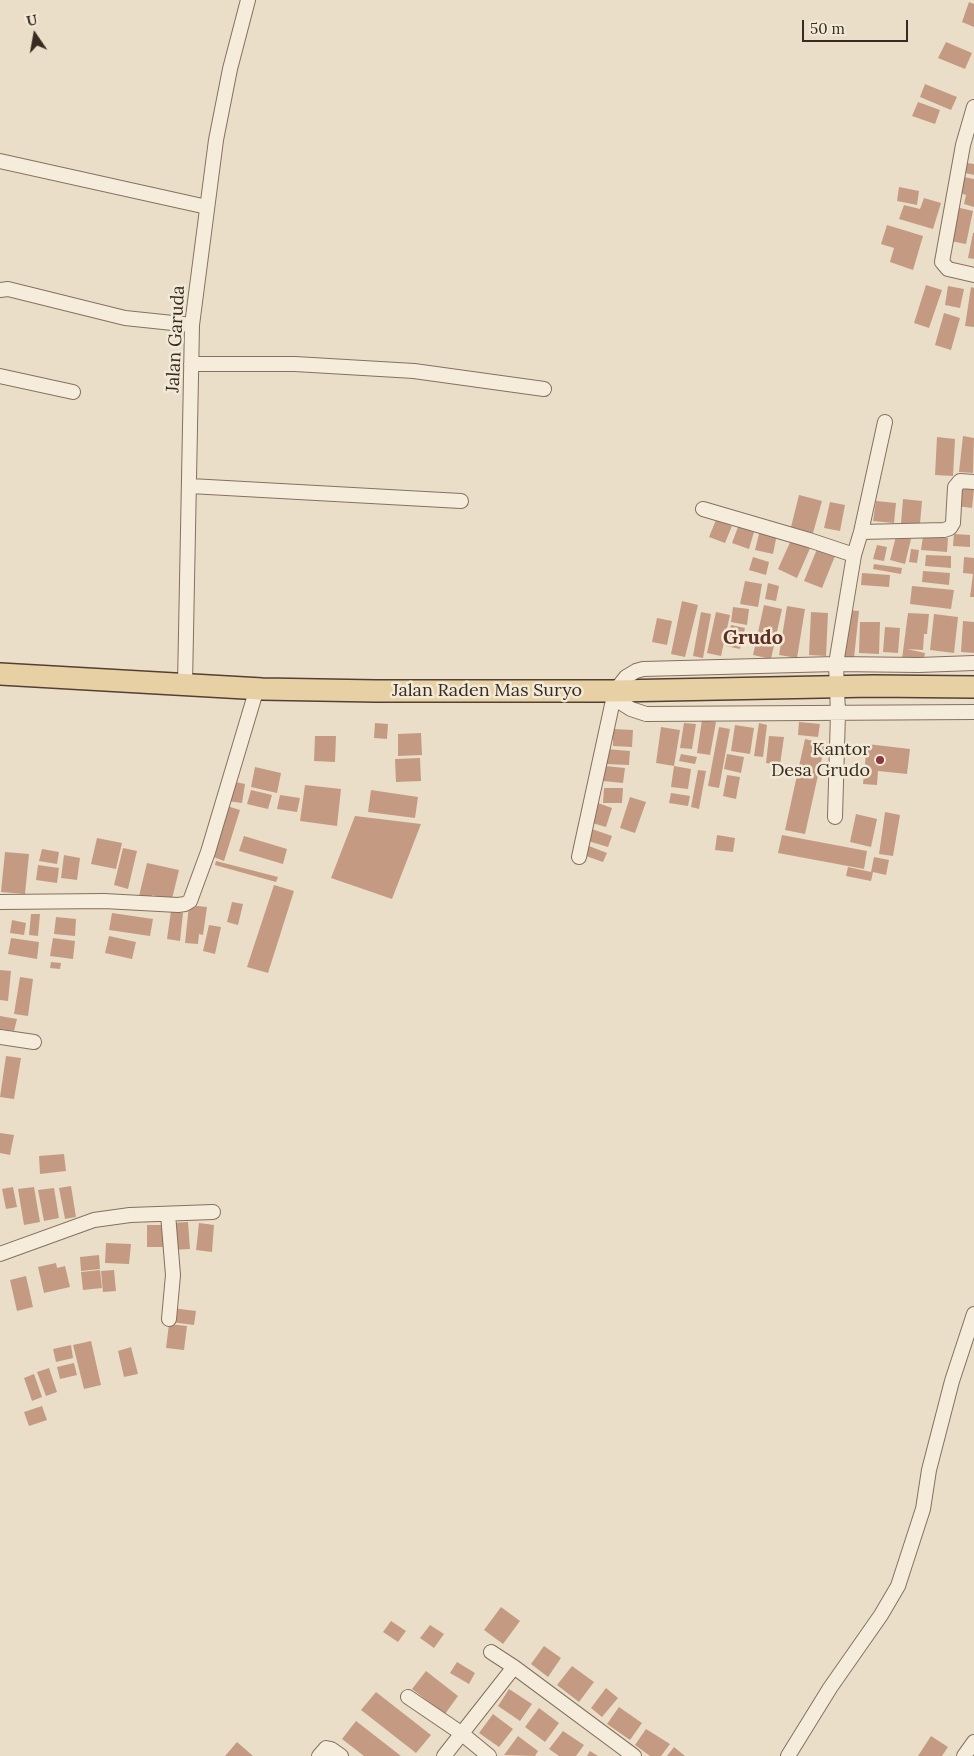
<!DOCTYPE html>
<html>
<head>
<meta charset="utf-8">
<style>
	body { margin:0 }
	#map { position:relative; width:974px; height:1756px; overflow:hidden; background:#eadec8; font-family:Lora,serif }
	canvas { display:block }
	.north { position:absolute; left:10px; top:10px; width:50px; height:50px; -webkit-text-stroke:4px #f2e9d7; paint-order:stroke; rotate:348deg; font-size:14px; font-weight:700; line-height:20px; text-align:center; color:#362a21 }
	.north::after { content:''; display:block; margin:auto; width:18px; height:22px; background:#362a21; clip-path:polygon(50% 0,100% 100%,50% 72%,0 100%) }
	.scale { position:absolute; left:802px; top:20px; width:106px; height:22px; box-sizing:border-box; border:2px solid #362a21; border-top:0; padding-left:6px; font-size:15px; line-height:18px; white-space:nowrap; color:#362a21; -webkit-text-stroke:4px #f2e9d7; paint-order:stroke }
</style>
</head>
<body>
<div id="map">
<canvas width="974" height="1756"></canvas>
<div class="north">U</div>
<div class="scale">50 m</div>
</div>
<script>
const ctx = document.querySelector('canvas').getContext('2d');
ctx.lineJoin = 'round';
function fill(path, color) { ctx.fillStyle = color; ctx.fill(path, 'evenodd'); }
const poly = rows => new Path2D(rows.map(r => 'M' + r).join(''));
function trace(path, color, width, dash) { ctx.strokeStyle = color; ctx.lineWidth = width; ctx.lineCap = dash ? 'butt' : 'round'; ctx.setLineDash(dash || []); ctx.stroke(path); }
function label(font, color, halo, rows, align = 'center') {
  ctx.font = font + ' Lora,serif'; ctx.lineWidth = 5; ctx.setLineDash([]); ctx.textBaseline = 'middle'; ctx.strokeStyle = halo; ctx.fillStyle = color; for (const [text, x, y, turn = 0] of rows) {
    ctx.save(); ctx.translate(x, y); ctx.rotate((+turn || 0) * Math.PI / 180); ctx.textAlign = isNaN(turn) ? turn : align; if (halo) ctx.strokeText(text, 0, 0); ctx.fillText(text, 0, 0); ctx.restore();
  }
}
fill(poly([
	[969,2,974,4,974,27,962,22],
	[946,42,972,53,965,69,938,58],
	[925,84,957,97,951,110,920,97],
	[918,102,940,110,935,124,912,116],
	[967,163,974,164,974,175,965,173],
	[964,177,974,179,974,207,964,204,966,195,960,193],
	[899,187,919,191,917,205,897,201],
	[924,198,941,203,933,229,899,219,904,205,920,209],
	[956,207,973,211,966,244,950,241],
	[887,225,923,236,913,270,890,262,894,248,881,244],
	[973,233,974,233,974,259,968,258],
	[926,285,942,290,929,328,914,323],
	[948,286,964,289,960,308,945,305],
	[971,287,974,288,974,327,965,326],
	[944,313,960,318,951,350,935,345],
	[963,436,974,438,973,473,959,472],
	[937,437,955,439,953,476,935,475],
	[959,487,974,489,972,508,957,506],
	[799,495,822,501,813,533,791,527],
	[903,499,922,501,920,524,901,523],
	[876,501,896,503,894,523,873,521],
	[830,502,845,505,840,531,824,528],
	[716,520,732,526,725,543,709,537],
	[738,527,754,532,749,549,732,543],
	[760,530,777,534,773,554,755,550],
	[954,534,970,535,970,547,953,546],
	[896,536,911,539,905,564,890,560],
	[923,536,948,538,947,552,921,550],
	[792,538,811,546,797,578,778,569],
	[877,545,887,547,884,561,873,559],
	[817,549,835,556,822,588,804,581],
	[911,549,919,550,917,563,909,562],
	[926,555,951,556,951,568,925,566],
	[753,557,769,562,766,575,749,570],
	[964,557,974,558,974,597,970,597,973,574,963,573],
	[874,564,902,568,901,574,873,569],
	[923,571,950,573,949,585,922,582],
	[862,573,890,575,889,587,861,585],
	[745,581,762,584,758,607,740,604],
	[768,583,779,586,776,601,765,599],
	[912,586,954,590,951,609,910,604],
	[682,601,698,605,685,657,671,654],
	[764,605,782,609,771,659,753,655],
	[787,606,805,609,797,658,779,655],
	[733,607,749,609,747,625,731,622],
	[846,610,859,611,854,658,841,657],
	[701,612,711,614,703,658,693,656],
	[716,612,730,615,721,656,707,653],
	[811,612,828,613,826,656,809,655],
	[908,613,929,614,927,634,924,634,923,650,907,649,925,653,923,664,902,659],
	[934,614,958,617,954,653,930,650],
	[657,618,672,621,667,645,652,642],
	[963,621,974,622,974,653,961,652],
	[860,622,880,622,879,654,859,653],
	[731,625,745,628,740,649,726,646],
	[885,627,900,628,898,653,883,652],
	[702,720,716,722,710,755,697,753],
	[799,722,820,724,818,737,798,735],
	[375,723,388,724,387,739,374,738],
	[684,723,696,724,692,749,680,748],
	[759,723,767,725,763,757,754,756],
	[735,725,754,728,750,754,731,751],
	[661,727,680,730,674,766,656,763],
	[719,727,730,729,719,788,708,786],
	[613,729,633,730,632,747,613,746],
	[421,733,422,755,398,756,398,734],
	[315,736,336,736,335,762,314,761],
	[769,736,784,737,780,765,766,763],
	[805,739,825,744,805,834,785,830],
	[867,744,910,749,907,774,878,771,877,785,863,784],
	[606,749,630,751,629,765,605,764],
	[681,754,697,757,695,764,679,761],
	[727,754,744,757,741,773,724,769],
	[420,758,421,781,396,782,395,759],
	[605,766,625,768,623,783,603,781],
	[674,766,691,769,688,789,671,787],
	[255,767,281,773,277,793,251,787],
	[698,770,706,771,699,809,691,807],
	[727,775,740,777,736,799,723,796],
	[231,781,245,784,242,803,227,801],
	[305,785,341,789,337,826,300,821],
	[604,788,623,788,622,803,603,803],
	[251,790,272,795,268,809,247,804],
	[371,790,418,797,415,818,368,812],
	[671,793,690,796,688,806,669,803],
	[280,795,300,798,297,812,277,809],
	[630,797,646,802,635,833,620,828],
	[598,803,612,808,606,827,592,823],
	[227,806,240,810,224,861,211,856],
	[885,812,900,815,893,856,879,854],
	[856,814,877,819,871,847,850,842],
	[355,816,421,824,392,899,331,878],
	[592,829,612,836,608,847,588,841],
	[717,835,735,838,733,852,715,850],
	[782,835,867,851,864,869,778,853],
	[244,836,287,849,283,864,239,851],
	[97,838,122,843,116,869,91,864],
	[589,846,607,853,603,862,586,856],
	[123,848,137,851,128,889,114,885],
	[42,849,59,852,57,864,39,861],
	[5,852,29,854,25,894,1,892],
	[64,855,80,858,77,880,61,878],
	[874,857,889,860,886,875,873,872,871,881,846,876,848,867,871,872],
	[216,861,278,877,276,882,215,865],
	[147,863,179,870,172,899,152,895,151,899,139,896],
	[38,865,59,868,57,883,36,880],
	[274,885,294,891,268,973,247,967],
	[232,902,243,904,238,925,227,922],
	[189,905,207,907,203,935,199,934,198,944,185,943],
	[171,911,183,913,180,941,167,939],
	[112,913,153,919,150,936,109,930],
	[31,914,40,914,38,936,29,935],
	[56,917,76,919,75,936,54,934],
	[12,920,26,923,24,935,10,933],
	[209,925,221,927,215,954,203,951],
	[109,936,136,942,132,959,105,953],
	[11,938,39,942,37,959,8,954],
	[53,938,75,941,73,959,50,956],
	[51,962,61,963,60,969,50,968],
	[0,970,11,971,8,1001,0,1000],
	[20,977,33,979,28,1016,14,1014],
	[0,1016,17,1019,14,1031,0,1029],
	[6,1056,21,1058,14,1099,0,1097],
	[0,1133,14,1135,10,1155,0,1153],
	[64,1154,66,1171,40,1174,39,1156],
	[71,1186,76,1217,65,1219,59,1188],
	[13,1187,17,1207,6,1209,2,1189],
	[34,1187,40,1222,24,1225,18,1189],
	[54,1188,59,1218,44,1221,38,1190],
	[188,1222,190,1249,172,1250,171,1223],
	[199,1223,214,1225,212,1252,196,1250],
	[147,1225,167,1225,167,1247,147,1247],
	[106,1243,131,1244,129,1264,105,1263],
	[99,1255,100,1269,81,1271,80,1257],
	[56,1263,57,1268,65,1266,70,1287,44,1293,38,1267],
	[100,1270,102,1288,83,1290,81,1272],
	[114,1270,116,1291,103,1292,101,1271],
	[26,1276,33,1307,17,1311,10,1280],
	[172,1308,196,1311,194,1325,171,1322],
	[169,1324,187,1326,184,1350,166,1348],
	[91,1341,101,1385,84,1389,73,1345],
	[71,1345,73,1358,56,1362,53,1349],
	[131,1347,138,1374,124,1377,118,1351],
	[74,1363,77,1375,60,1379,57,1367],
	[49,1368,57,1392,46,1396,37,1372],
	[34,1374,42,1397,32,1401,24,1378],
	[42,1406,47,1420,29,1426,24,1412],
	[501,1607,520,1621,503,1644,484,1630],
	[391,1621,406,1631,398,1642,383,1632],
	[430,1625,444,1634,434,1648,420,1638],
	[544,1646,561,1658,548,1677,531,1664],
	[457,1662,475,1673,469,1684,450,1673],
	[572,1666,594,1682,579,1702,557,1685],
	[426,1671,458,1696,445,1714,412,1689],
	[606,1688,618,1698,602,1717,591,1708],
	[509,1689,532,1704,520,1721,498,1706],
	[376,1692,431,1735,416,1753,361,1710],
	[619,1707,642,1723,630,1740,607,1724],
	[539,1708,559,1723,545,1742,525,1727],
	[493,1714,513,1729,499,1747,479,1733],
	[356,1721,401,1756,364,1756,342,1739],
	[646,1729,670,1744,661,1756,650,1756,635,1745],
	[563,1731,584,1745,576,1756,559,1756,549,1749],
	[518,1736,538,1751,535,1756,504,1755],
	[931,1736,948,1747,942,1756,918,1756],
	[237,1742,253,1756,225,1756],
	[674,1747,685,1756,667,1756],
	[590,1751,598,1756,587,1756]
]), '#c49b82');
const street = poly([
	[974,107,963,145,942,262,948,269,974,275],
	[0,161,207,207],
	[0,290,8,289,125,318,192,325],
	[191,364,295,364,414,371,544,389],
	[0,376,73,392],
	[190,486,461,501],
	[703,509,809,540,854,555],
	[861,532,944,530,950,528,953,523,955,487,960,481,974,482],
	[185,684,192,325,216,140,230,69,248,0],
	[615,691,623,704,631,709,646,714,974,712],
	[835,817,838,713,836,664,854,555,861,532,885,422],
	[579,857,615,691,626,677,636,671,643,669,836,664,919,665,974,663],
	[0,902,104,901,178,905,185,904,190,901,208,852,257,688],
	[0,1037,34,1042],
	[168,1214,173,1275,169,1319],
	[0,1254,94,1220,130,1215,213,1212],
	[491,1652,514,1667,634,1756],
	[408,1697,461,1733,489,1756],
	[319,1756,326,1748,331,1749,341,1756],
	[444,1756,514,1667],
	[788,1756,830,1688,881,1615,898,1586,923,1509,929,1470,952,1381,974,1314],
	[964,1756,974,1742]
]);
const primary = poly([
	[0,674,262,689,376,691,615,691,873,686,974,687]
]);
trace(street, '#84715f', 16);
trace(primary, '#524033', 24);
trace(street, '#f5ecdb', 14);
trace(primary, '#e8d0a5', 21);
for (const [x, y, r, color] of [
	[880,760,5,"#8c363a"]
]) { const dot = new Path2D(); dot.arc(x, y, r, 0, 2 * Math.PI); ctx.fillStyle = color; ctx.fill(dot); trace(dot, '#f2e9d7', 2); }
label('18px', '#362a21', '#f2e9d7', [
	["Jalan Garuda",176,339,-87],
	["Jalan Raden Mas Suryo",487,691]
]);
label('18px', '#362a21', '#f2e9d7', [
	["Kantor",870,750],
	["Desa Grudo",870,771]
], 'right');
label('bold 20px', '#5e2e25', '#f2e9d7', [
	["Grudo",753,638]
]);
</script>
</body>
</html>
